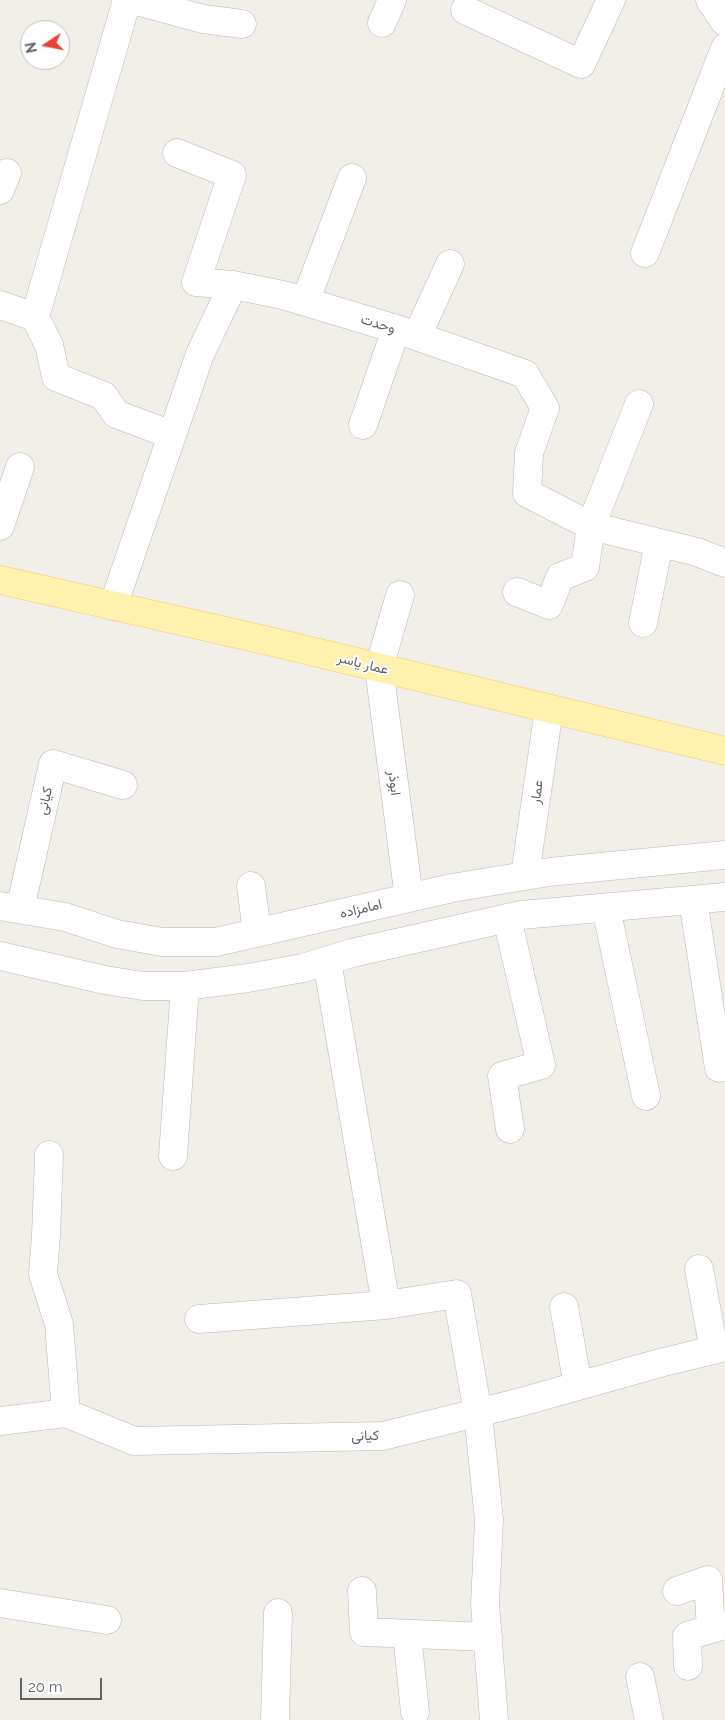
<!DOCTYPE html>
<html>
<head>
<meta charset="utf-8">
<style>
	body { margin:0 }
	#map { position:relative; width:725px; height:1720px; overflow:hidden; background:#f1efe8; font-family:Raleway,sans-serif }
	canvas { display:block }
	.north { position:absolute; left:20px; top:20px; width:50px; height:50px; box-sizing:border-box; background:#fff; border:1px solid #bfc1c3; border-radius:50%; rotate:259deg; font-size:14px; font-weight:700; line-height:20px; text-align:center; color:#5f6368 }
	.north::after { content:''; display:block; margin:auto; width:18px; height:22px; background:#ea4335; clip-path:polygon(50% 0,100% 100%,50% 72%,0 100%) }
	.scale { position:absolute; left:20px; top:1678px; width:82px; height:22px; box-sizing:border-box; border:2px solid #5f6368; border-top:0; padding-left:6px; font-size:15px; line-height:18px; white-space:nowrap; color:#5f6368; -webkit-text-stroke:4px #fff; paint-order:stroke }
</style>
</head>
<body>
<div id="map">
<canvas width="725" height="1720"></canvas>
<div class="north">N</div>
<div class="scale">20 m</div>
</div>
<script>
const ctx = document.querySelector('canvas').getContext('2d');
ctx.lineJoin = 'round';
const poly = rows => new Path2D(rows.map(r => 'M' + r).join(''));
function trace(path, color, width, dash) { ctx.strokeStyle = color; ctx.lineWidth = width; ctx.lineCap = dash ? 'butt' : 'round'; ctx.setLineDash(dash || []); ctx.stroke(path); }
function label(font, color, halo, rows, align = 'center') {
  ctx.font = font + ' Raleway,Vazirmatn,sans-serif'; ctx.lineWidth = 4; ctx.setLineDash([]); ctx.textBaseline = 'middle'; ctx.strokeStyle = halo; ctx.fillStyle = color; for (const [text, x, y, turn = 0] of rows) {
    ctx.save(); ctx.translate(x, y); ctx.rotate((+turn || 0) * Math.PI / 180); ctx.textAlign = isNaN(turn) ? turn : align; if (halo) ctx.strokeText(text, 0, 0); ctx.fillText(text, 0, 0); ctx.restore();
  }
}
const minor = poly([
	[133,0,203,19,242,24],
	[710,0,725,22],
	[465,10,581,64,611,0],
	[382,23,392,0],
	[177,153,232,175,196,282,233,285],
	[0,190,7,173],
	[645,253,725,48],
	[305,302,352,178],
	[0,305,35,317,49,345,56,377,104,396,116,414,172,435],
	[35,317,127,0],
	[417,336,450,264],
	[363,425,396,329],
	[0,526,20,467],
	[517,592,549,605,560,577,585,567,591,526,639,404],
	[400,595,379,668,409,898],
	[113,606,200,354,233,285,283,295,396,329,525,374,545,408,529,453,527,493,591,526,697,552,725,563],
	[643,623,659,543],
	[525,875,549,709],
	[251,886,257,933],
	[693,900,719,1068],
	[0,906,65,917,117,934,162,942,216,942,452,888,549,872,725,855],
	[606,908,646,1096],
	[20,909,53,764,123,785],
	[507,918,541,1065,502,1076,510,1129],
	[0,956,105,980,143,986,185,986,248,978,303,968,352,953,521,915,725,897],
	[327,961,386,1305],
	[49,1155,46,1235,43,1274,59,1324,66,1413],
	[173,1156,185,986],
	[699,1269,714,1350],
	[564,1307,578,1386],
	[199,1319,386,1305,457,1294,478,1413,489,1520,485,1604,494,1720],
	[0,1421,66,1413,134,1441,383,1436,521,1402,660,1363,725,1347],
	[362,1591,364,1632,488,1637],
	[677,1591,708,1580,711,1629],
	[0,1603,107,1620],
	[407,1634,415,1712],
	[688,1666,687,1636,725,1625],
	[640,1677,649,1720],
	[275,1720,278,1613]
]);
const major = poly([
	[0,580,273,642,725,751]
]);
trace(minor, '#b5b8bc', 29);
trace(major, '#f2c960', 29);
trace(minor, '#fff', 28);
trace(major, '#fff2af', 28);
label('14px', '#5f6368', '#fff', [
	["وحدت",378,324,17],
	["عمار یاسر",363,664,14],
	["ابوذر",394,783,83],
	["عمار",537,792,-82],
	["کیانی",45,801,-77],
	["امامزاده",361,909,-13],
	["کیانی",365,1436,-2]
]);
</script>
</body>
</html>
